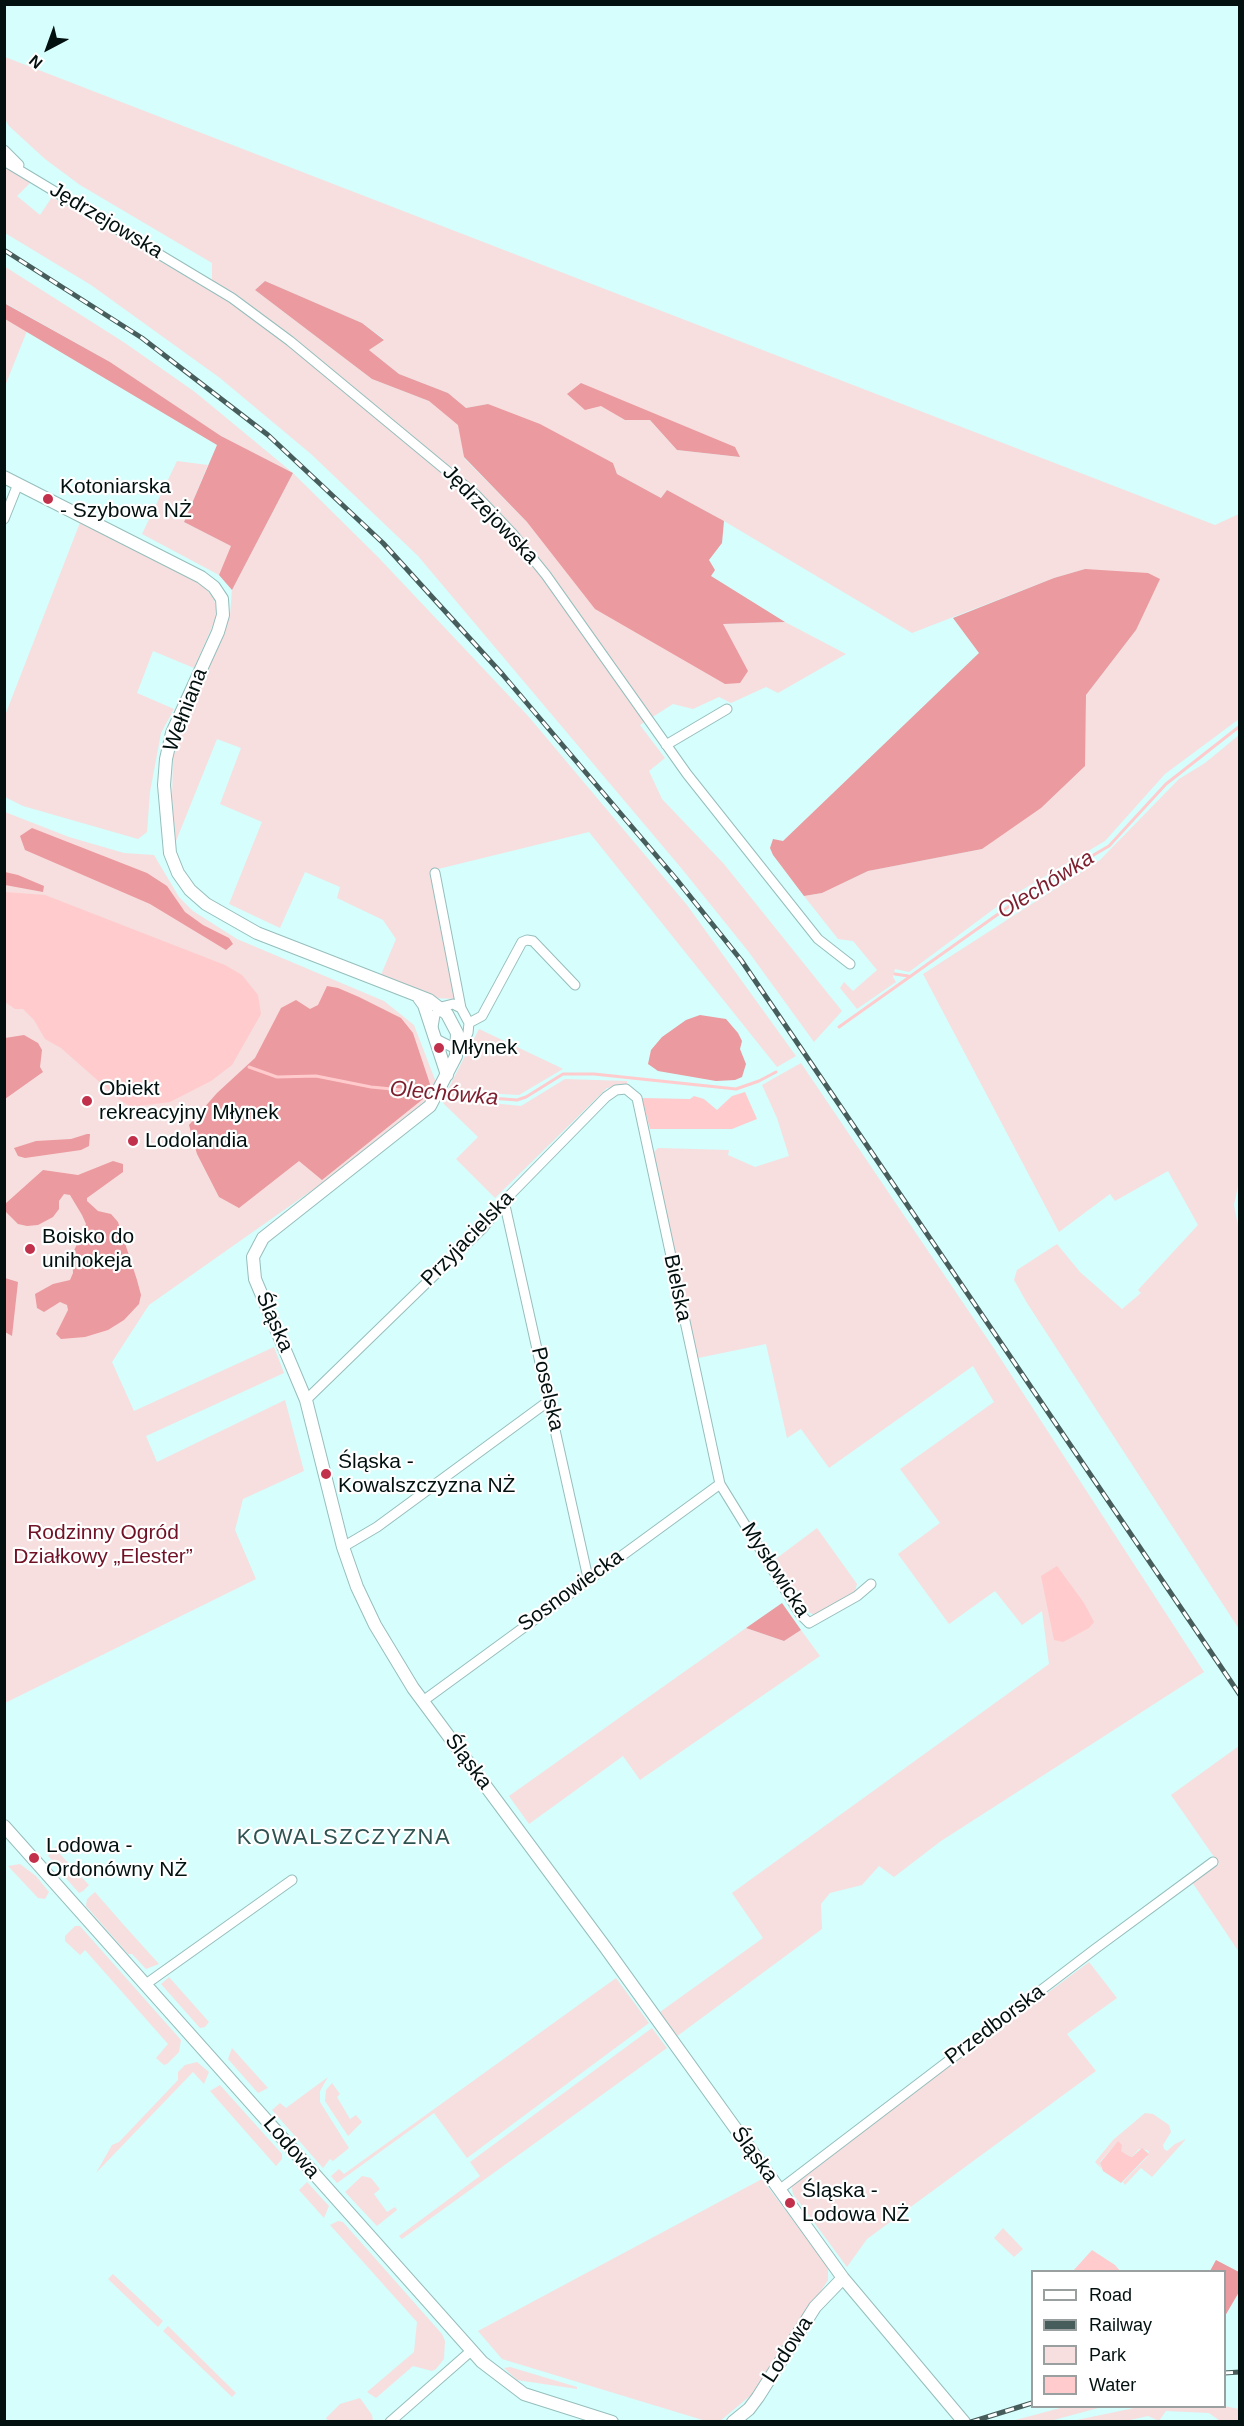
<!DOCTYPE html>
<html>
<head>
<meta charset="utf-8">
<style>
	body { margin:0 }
	#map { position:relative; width:1244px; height:2426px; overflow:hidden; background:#d5fefc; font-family:Helvetica,sans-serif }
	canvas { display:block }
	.frame { position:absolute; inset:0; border:6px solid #031010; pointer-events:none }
	.legend { position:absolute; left:1031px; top:2270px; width:195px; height:138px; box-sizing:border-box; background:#fff; border:2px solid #9a9f9f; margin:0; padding:8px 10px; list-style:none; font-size:18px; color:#031010 }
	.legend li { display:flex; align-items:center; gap:12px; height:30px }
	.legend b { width:30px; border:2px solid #9a9f9f }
	.north { position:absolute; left:18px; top:18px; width:60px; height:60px; -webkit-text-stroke:4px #fff; paint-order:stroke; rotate:221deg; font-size:16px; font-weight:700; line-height:24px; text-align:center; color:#031010 }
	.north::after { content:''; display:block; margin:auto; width:21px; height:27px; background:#031010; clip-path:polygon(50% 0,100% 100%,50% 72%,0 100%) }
</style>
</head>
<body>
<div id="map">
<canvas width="1244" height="2426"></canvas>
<div class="frame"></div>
<ul class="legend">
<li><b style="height:8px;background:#fff"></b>Road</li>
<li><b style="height:8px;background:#475d5c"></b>Railway</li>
<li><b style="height:16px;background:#f7dfdf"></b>Park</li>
<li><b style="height:16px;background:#ffcbcd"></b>Water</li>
</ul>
<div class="north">N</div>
</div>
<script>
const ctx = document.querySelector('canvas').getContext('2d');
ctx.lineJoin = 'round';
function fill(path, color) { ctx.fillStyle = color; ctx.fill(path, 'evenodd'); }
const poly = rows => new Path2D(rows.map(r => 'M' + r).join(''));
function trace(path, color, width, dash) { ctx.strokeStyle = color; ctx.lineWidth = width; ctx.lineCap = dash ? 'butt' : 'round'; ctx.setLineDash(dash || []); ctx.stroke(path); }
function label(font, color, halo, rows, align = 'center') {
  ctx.font = font + ' Helvetica,sans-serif'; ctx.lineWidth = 4.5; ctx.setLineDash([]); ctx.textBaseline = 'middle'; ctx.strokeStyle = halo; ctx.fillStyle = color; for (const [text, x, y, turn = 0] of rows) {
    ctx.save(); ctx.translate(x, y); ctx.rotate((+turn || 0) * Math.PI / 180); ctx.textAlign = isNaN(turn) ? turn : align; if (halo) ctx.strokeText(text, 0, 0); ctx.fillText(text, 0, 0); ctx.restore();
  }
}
fill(poly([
	[5,57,1215,525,1239,514,1239,719,1165,774,1105,841,1010,897,909,972,895,969,893,977,896,982,857,1009,840,988,844,982,853,991,877,970,853,941,838,939,804,896,822,893,868,871,982,849,1084,766,1086,695,1136,630,1085,569,1054,578,912,633,724,521,667,490,661,498,617,474,613,463,488,404,466,408,448,393,399,374,369,350,384,339,362,323,265,281,255,290,372,379,429,401,459,425,464,458,527,522,732,645,723,624,785,622,846,654,778,693,766,687,731,703,719,697,693,709,673,704,640,725,665,758,649,771,662,799,724,864,842,1011,814,1042,748,951,682,869,418,556,311,454,220,378,91,285,5,233,5,167,30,183,17,196,40,215,52,197,212,292,212,263,80,185,45,159,9,126,5,119],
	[581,383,739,457,677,450,650,420,625,420,601,405],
	[4,266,125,343,195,392,293,473,378,557,529,717,687,905,796,1056,777,1067,589,832,430,871,456,999,433,998,381,975,396,939,383,920,337,898,340,887,305,872,280,928,229,904,262,822,220,804,241,748,217,739,176,841,172,799,173,757,188,711,230,616,232,590,293,473,221,436,110,362,5,303],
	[5,319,27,331,5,386],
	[177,461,208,465,184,522,232,546,219,575,142,534],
	[81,520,203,585,214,599,216,608,215,620,194,668,153,651,137,693,174,709,161,733,150,792,147,832,138,839,23,806,5,797,4,718],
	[1239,735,1240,1176,1234,1205,1240,1236,1239,1629,1027,1303,1014,1280,1017,1270,1057,1244,1080,1272,1122,1309,1141,1293,1138,1290,1198,1225,1168,1171,1115,1201,1110,1194,1059,1232,923,974,1100,860,1179,779,1205,763],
	[5,812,69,837,124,853,154,855,179,897,193,911,237,939,384,1001,414,1025,437,1085,428,1102,321,1184,149,1305,112,1362,134,1411,274,1347,284,1373,146,1436,157,1462,285,1400,304,1471,243,1499,235,1530,256,1579,5,1703],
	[479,1029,555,1065,563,1069,519,1095,447,1091],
	[801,1063,995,1350,1204,1672,941,1841,894,1877,879,1866,862,1885,830,1893,821,1904,822,1929,676,2037,660,2012,763,1938,732,1893,1049,1664,1042,1611,1022,1625,995,1591,949,1624,898,1554,940,1523,900,1469,994,1402,973,1366,829,1468,801,1429,787,1438,766,1344,698,1358,650,1156,658,1148,729,1150,728,1155,755,1167,789,1156,777,1118,762,1085],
	[565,1079,627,1081,627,1085,607,1088,495,1198,456,1159,478,1137,443,1103,444,1098,521,1106],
	[817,1528,857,1584,855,1591,840,1603,814,1615,803,1609,773,1561],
	[746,1628,784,1641,801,1630,820,1656,640,1780,623,1756,529,1824,509,1796],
	[1239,1746,1239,1952,1192,1882,1219,1864,1171,1795],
	[58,1844,58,1852,89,1885,83,1891,79,1893,64,1876,66,1874,48,1856],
	[20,1864,36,1876,49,1892,45,1899,38,1898,8,1866],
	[95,1892,122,1923,159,1964,146,1969,132,1954,128,1954,86,1906,87,1899],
	[75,1926,80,1926,181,2040,179,2052,167,2064,164,2065,156,2058,168,2044,85,1950,80,1955,65,1941,65,1936],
	[1089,1962,1117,1998,1067,2034,1096,2071,867,2239,847,2267,793,2194,791,2184],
	[169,1977,209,2022,205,2027,200,2028,161,1984],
	[616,1978,649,2023,467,2158,434,2113,337,2183,331,2176,339,2169,344,2174],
	[652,2028,667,2048,402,2239,399,2236,480,2176,470,2162],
	[232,2048,268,2088,258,2093,228,2059],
	[197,2062,209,2072,204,2084,193,2072,96,2173,112,2145,119,2142,178,2080,178,2072,185,2065],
	[328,2077,320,2091,320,2102,349,2148,333,2161,330,2159,323,2168,272,2110,280,2103,286,2108],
	[332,2083,340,2094,337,2097,350,2119,356,2115,362,2122,348,2136,325,2101,326,2090],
	[220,2085,282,2154,282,2159,276,2166,210,2091],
	[1145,2113,1153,2114,1169,2125,1171,2132,1163,2145,1164,2149,1167,2151,1175,2144,1186,2139,1152,2177,1141,2168,1125,2185,1123,2182,1147,2157,1149,2152,1147,2150,1139,2149,1132,2157,1129,2156,1121,2151,1118,2141,1100,2162,1101,2168,1095,2162,1113,2140],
	[362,2176,371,2178,380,2189,374,2194,387,2212,395,2207,397,2210,377,2226,345,2192],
	[762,2179,822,2259,828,2269,828,2280,756,2391,720,2421,706,2421,502,2359,478,2331],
	[307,2182,329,2206,324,2218,299,2190],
	[338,2221,343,2222,442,2334,445,2341,444,2359,436,2369,432,2371,413,2366,376,2398,367,2392,414,2352,417,2322,330,2225],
	[1003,2228,1023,2249,1014,2257,994,2238],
	[113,2274,163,2321,158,2327,108,2279],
	[168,2326,236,2393,232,2397,163,2331],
	[510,2367,577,2387,577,2389,517,2380,504,2368],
	[360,2398,372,2415,373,2421,328,2421,326,2418,340,2404],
	[1224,2406,1239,2409,1239,2421,1220,2421,1209,2413,1166,2411,1159,2421,1148,2416,1126,2421,1072,2421,1139,2407],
	[1064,2407,1102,2407,1050,2421,1012,2421]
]), '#f7dfdf');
fill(poly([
	[265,281,362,323,384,340,369,350,399,374,448,393,466,408,488,404,540,424,613,463,617,474,661,498,667,490,724,521,722,543,709,560,715,570,711,576,785,622,723,624,748,671,740,683,725,684,595,609,527,522,464,457,458,425,429,401,372,379,255,290],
	[4,303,110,362,221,436,293,473,232,590,219,575,231,546,184,522,217,445,5,319],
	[581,383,735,447,740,457,677,450,650,420,625,420,601,406,585,410,567,394],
	[1085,569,1148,573,1160,579,1136,630,1086,695,1085,766,1041,808,982,849,868,871,822,893,804,896,773,855,770,848,773,839,783,841,979,653,953,618,1054,578],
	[32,828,147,873,167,886,185,912,203,925,229,938,233,944,226,950,150,904,25,850,20,836],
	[5,872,18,875,44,886,43,892,5,885],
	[327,986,338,988,359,997,401,1018,413,1033,431,1087,423,1099,322,1180,299,1161,239,1208,219,1197,197,1154,189,1125,217,1093,255,1058,281,1008,296,1000,310,1009,318,1005],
	[700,1015,726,1019,738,1033,742,1041,740,1049,746,1064,742,1077,735,1080,716,1081,658,1071,648,1064,651,1050,662,1037,686,1020],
	[24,1035,38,1043,42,1050,40,1067,43,1072,5,1099,5,1038],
	[87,1134,90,1134,89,1146,81,1150,25,1158,18,1156,14,1148,36,1141,71,1139],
	[113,1161,123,1164,123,1172,87,1198,87,1201,98,1211,111,1214,118,1222,137,1280,141,1295,139,1304,124,1320,108,1330,85,1337,61,1339,56,1334,68,1310,67,1305,60,1302,44,1312,37,1308,35,1294,53,1284,70,1280,73,1273,72,1255,86,1224,82,1215,70,1195,64,1194,59,1201,59,1209,53,1217,38,1225,27,1226,18,1224,5,1211,5,1204,43,1170,78,1175],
	[5,1278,18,1282,12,1336,5,1332],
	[782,1603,801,1630,784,1641,746,1628],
	[1216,2260,1239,2272,1239,2292,1225,2316,1224,2272,1210,2271]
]), '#eb9a9f');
fill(poly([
	[5,892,45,895,225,965,242,975,258,995,261,1014,232,1065,211,1081,170,1102,131,1107,120,1100,61,1048,45,1039,34,1020,23,1009,15,1009,5,1002],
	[745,1092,757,1119,732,1129,650,1129,642,1098,690,1099,694,1096,704,1099,717,1110,732,1096],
	[1057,1566,1084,1603,1094,1622,1089,1628,1063,1642,1054,1640,1041,1576],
	[1118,2141,1122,2145,1121,2151,1129,2156,1132,2157,1142,2148,1149,2154,1121,2183,1103,2171,1100,2163],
	[1092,2250,1115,2265,1120,2271,1073,2271]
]), '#ffcbcd');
trace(poly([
	[895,974,908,976],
	[839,1027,1025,895,1109,846,1166,784,1240,726],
	[249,1067,277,1077,316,1076,371,1087,433,1093],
	[439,1094,517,1100,526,1097,563,1074,594,1074,736,1089,759,1081,776,1072]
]), '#ffcbcd', 3);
const minor = poly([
	[4,150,19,165],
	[4,161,232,298,290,341,476,495,512,533,546,575,687,774,818,939,850,964],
	[4,519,18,484],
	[666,745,727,709],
	[435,873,461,1008],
	[469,1023,482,1016,522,942,527,940,533,941,575,985],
	[433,1027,435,1015,441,1007,453,1004,461,1008,469,1023,468,1033,457,1054],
	[436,1039,452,1047,461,1044],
	[504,1201,588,1578],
	[306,1400,483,1228,504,1201,606,1097,616,1090,626,1089,637,1098,720,1484,800,1614,809,1623,857,1596,871,1584],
	[343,1547,377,1527,550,1400],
	[423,1701,720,1484],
	[146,1984,292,1880],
	[779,2190,1095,1949,1213,1862],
	[390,2422,471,2351]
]);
const tertiary = poly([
	[4,477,201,577,214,587,222,599,223,615,218,632,172,733,166,759,164,785,170,853,178,873,190,890,206,904,257,933,429,1000,447,1014,457,1033,456,1056,430,1106,263,1238,253,1257,255,1279,306,1400,343,1547,357,1587,375,1625,413,1688,605,1947,843,2278,964,2422],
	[419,998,424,1005,447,1075],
	[4,1826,482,2362,524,2394,612,2422],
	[733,2422,749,2409,758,2397,815,2307,843,2278]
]);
trace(minor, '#96bebc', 11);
trace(tertiary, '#96bebc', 14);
trace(minor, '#fff', 9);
trace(tertiary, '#fff', 12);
const rail = poly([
	[4,250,142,338,268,435,383,543,503,675,677,880,741,960,1240,1695],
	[1224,2373,1240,2372],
	[971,2422,1032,2403]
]);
trace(rail, '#475d5c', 5);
trace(rail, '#fff', 3, [9]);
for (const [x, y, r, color] of [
	[48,499,6,"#c2314b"],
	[439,1048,6,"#c2314b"],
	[87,1101,6,"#c2314b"],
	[133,1141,6,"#c2314b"],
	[30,1249,6,"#c2314b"],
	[326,1474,6,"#c2314b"],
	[34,1858,6,"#c2314b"],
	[790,2203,6,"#c2314b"]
]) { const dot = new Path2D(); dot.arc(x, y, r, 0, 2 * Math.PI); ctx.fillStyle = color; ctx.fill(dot); trace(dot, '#fff', 2); }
label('21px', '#031010', '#fff', [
	["Jędrzejowska",106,221,31],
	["Jędrzejowska",490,515,46],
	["Wełniana",186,710,-69],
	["Przyjacielska",468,1239,-46],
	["Bielska",677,1288,78],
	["Śląska",274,1322,66],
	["Poselska",547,1389,77],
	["Mysłowicka",775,1570,57],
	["Sosnowiecka",571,1591,-36],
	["Śląska",468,1762,53],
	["Przedborska",995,2025,-37],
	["Lodowa",291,2148,49],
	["Śląska",754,2155,54],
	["Lodowa",788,2350,-57]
]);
label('21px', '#031010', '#fff', [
	["Kotoniarska",60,487],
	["- Szybowa NŻ",60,511],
	["Młynek",451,1048],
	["Obiekt",99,1089],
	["rekreacyjny Młynek",99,1113],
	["Lodolandia",145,1141],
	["Boisko do",42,1237],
	["unihokeja",42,1261],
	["Śląska -",338,1462],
	["Kowalszczyzna NŻ",338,1486],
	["Lodowa -",46,1846],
	["Ordonówny NŻ",46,1870],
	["Śląska -",802,2191],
	["Lodowa NŻ",802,2215]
], 'left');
label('21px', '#701125', '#fff', [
	["Rodzinny Ogród",103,1533],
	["Działkowy „Elester”",103,1557]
]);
label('italic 22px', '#7c1e2e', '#fff', [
	["Olechówka",1046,885,-32],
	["Olechówka",444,1094,5]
]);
ctx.letterSpacing = '1.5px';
label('22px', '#2e5352', '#fff', [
	["KOWALSZCZYZNA",344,1838]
]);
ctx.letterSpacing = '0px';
</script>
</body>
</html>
